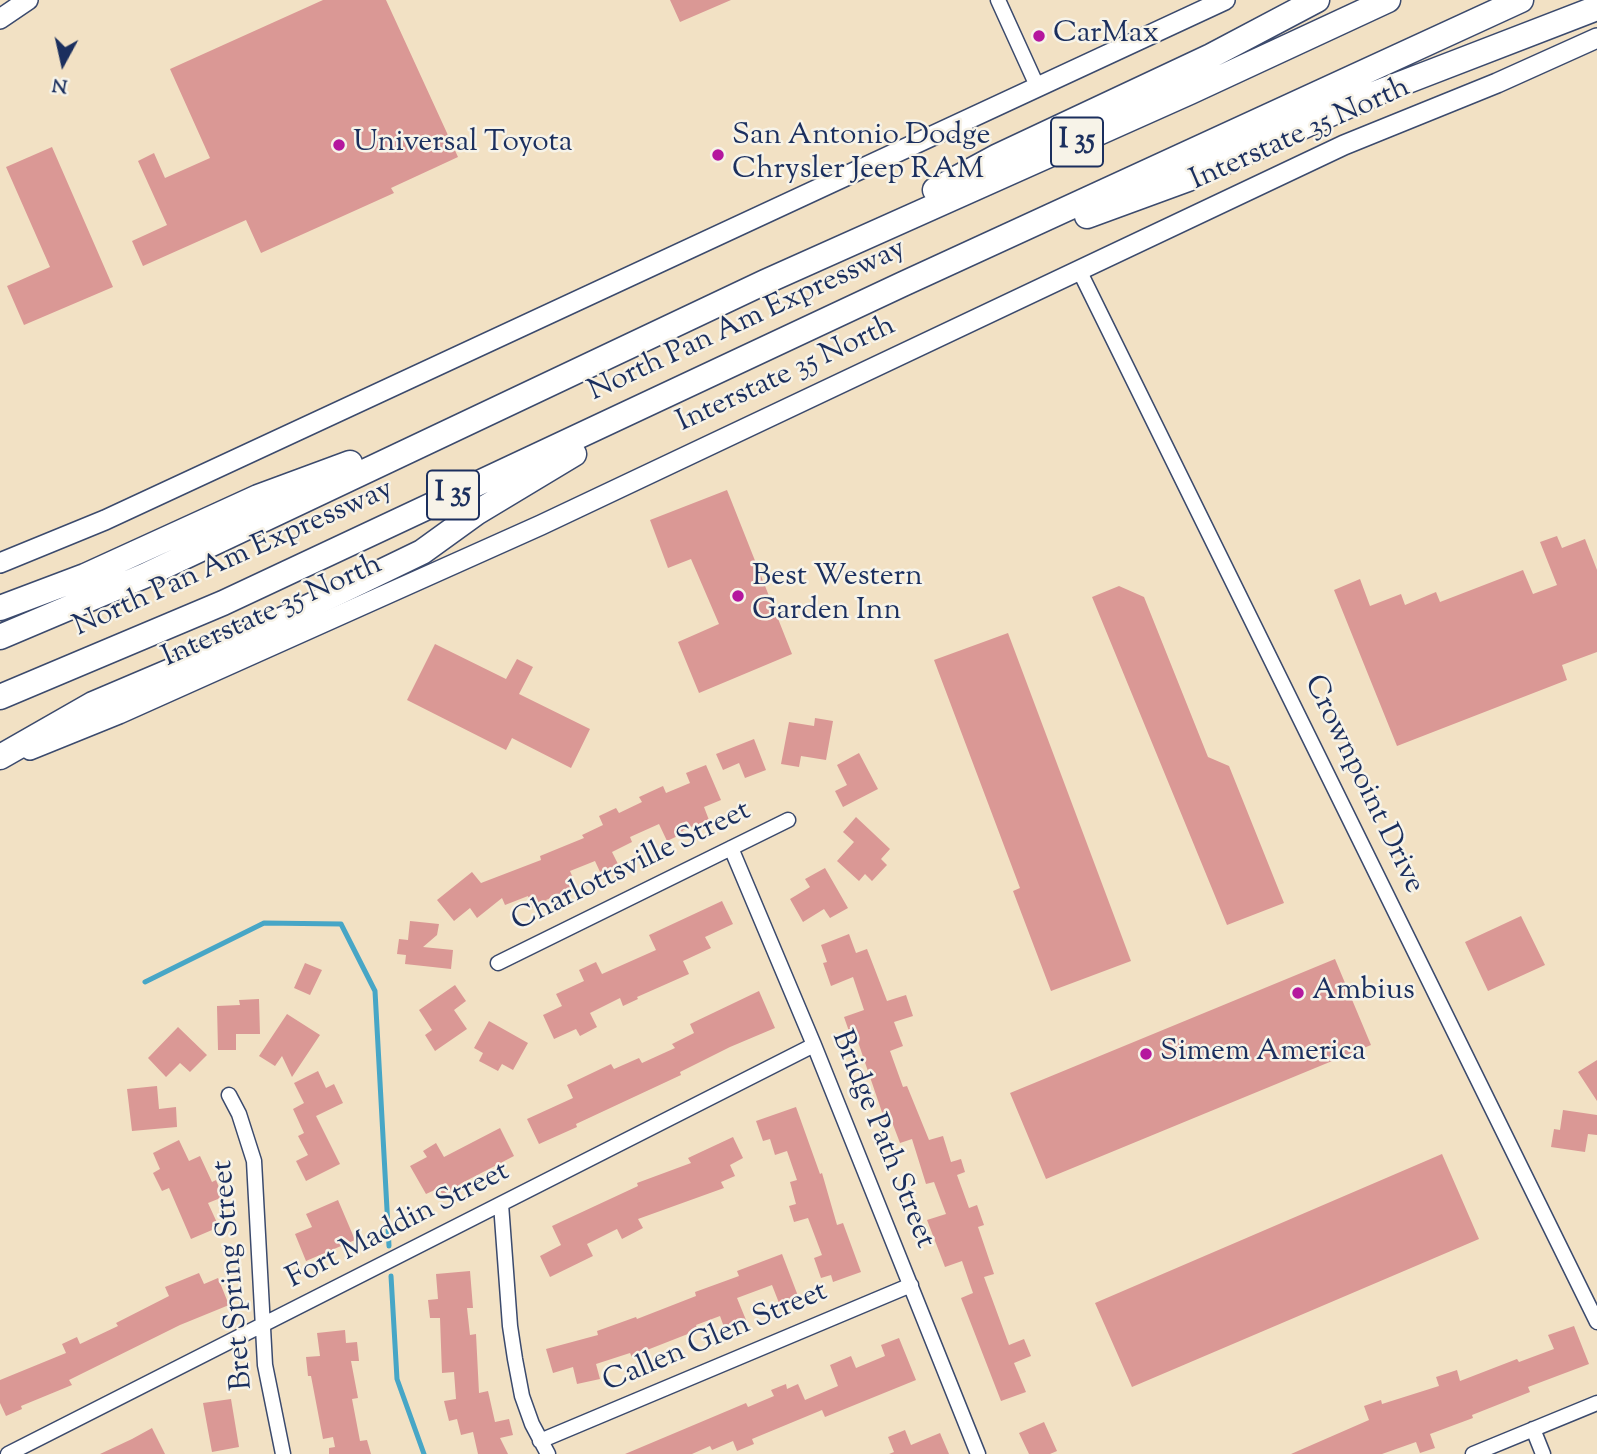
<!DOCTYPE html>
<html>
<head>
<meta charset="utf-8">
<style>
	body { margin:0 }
	#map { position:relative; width:1597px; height:1454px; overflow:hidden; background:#f2e1c4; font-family:"Sorts Mill Goudy",serif }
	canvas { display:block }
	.north { position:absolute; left:28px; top:28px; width:70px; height:70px; -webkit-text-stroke:5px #f7f3e8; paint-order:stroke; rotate:188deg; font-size:19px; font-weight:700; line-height:28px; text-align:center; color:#1b2f5e }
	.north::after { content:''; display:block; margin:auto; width:24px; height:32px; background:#1b2f5e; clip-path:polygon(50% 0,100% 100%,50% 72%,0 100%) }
</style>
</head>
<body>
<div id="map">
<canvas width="1597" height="1454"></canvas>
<div class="north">N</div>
</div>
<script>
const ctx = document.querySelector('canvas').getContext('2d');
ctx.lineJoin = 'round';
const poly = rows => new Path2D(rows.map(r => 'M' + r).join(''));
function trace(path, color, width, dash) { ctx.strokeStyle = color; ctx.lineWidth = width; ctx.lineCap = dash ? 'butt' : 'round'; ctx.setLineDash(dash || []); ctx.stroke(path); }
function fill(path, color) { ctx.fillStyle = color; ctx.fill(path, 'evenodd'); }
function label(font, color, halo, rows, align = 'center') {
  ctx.font = font + ' "Sorts Mill Goudy",serif'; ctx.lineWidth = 5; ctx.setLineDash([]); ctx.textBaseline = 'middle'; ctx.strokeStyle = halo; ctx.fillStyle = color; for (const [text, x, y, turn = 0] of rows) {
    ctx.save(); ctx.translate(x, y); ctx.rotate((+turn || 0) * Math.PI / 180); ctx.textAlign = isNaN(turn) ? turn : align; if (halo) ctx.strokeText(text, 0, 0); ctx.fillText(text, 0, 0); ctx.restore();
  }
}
trace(poly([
	[145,982,264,923,341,924,375,991,389,1246],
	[391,1276,397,1379,424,1454]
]), '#47a6c6', 5);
fill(poly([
	[323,0,386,0,458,157,391,188,394,193,261,253,246,220,143,266,132,241,167,225,138,161,154,153,165,178,210,158,170,69],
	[670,0,731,0,680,22],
	[52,147,113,287,24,325,7,286,50,267,6,167],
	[727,490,792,654,699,693,678,642,719,624,691,559,668,568,650,520],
	[1557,536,1562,548,1585,539,1597,570,1597,652,1562,665,1567,680,1397,746,1334,590,1360,579,1370,606,1401,594,1405,605,1436,592,1440,602,1523,570,1533,594,1557,585,1540,542],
	[1119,586,1144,597,1208,757,1229,766,1284,903,1227,925,1092,597],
	[1008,633,1131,961,1051,991,1013,891,1020,888,934,660],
	[435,644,506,679,517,659,533,667,519,694,590,729,571,768,512,738,506,750,407,700],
	[815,718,833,721,826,760,801,756,799,767,781,764,789,722,814,726],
	[754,739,766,770,745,778,739,763,723,770,716,754],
	[859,753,878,789,843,807,835,791,847,785,837,765],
	[706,765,721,800,704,807,709,820,683,830,684,833,667,841,659,824,630,837,632,842,612,852,619,866,601,874,595,861,570,871,577,887,546,900,547,902,532,908,528,896,505,905,502,898,477,918,470,908,454,921,437,900,472,872,481,883,541,860,540,856,584,838,582,835,603,825,599,816,616,808,619,813,642,802,639,797,663,786,666,793,690,783,686,773],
	[856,817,890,849,881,859,887,865,872,881,865,874,859,881,837,861,854,842,843,832],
	[825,868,848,908,830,918,824,909,803,922,790,899,810,887,805,879],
	[722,901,733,924,705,937,711,948,683,961,689,974,637,997,638,999,623,1006,620,998,590,1013,597,1027,580,1036,576,1029,554,1039,543,1015,562,1006,556,994,584,981,579,970,596,962,602,974,656,950,649,935],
	[1521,916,1545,965,1488,991,1465,942],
	[410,921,439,924,437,935,423,947,453,950,451,969,405,964,406,955,397,954,399,939,408,940],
	[849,934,856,953,867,949,887,1001,906,995,913,1016,894,1022,903,1046,890,1051,903,1087,907,1086,929,1140,943,1136,951,1162,961,1159,965,1172,957,1175,969,1208,977,1205,984,1225,978,1227,994,1274,984,1277,1009,1345,1024,1339,1031,1356,1014,1363,1026,1392,1001,1401,961,1298,973,1293,962,1261,945,1267,927,1220,946,1214,934,1182,926,1184,912,1139,900,1143,892,1122,886,1124,856,1036,851,1037,844,1017,864,1010,853,977,831,986,823,963,827,962,821,945],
	[1335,959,1371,1045,1046,1179,1010,1093],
	[305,963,322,970,310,995,294,988],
	[455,985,466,1001,454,1010,467,1029,435,1051,425,1035,432,1030,419,1010],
	[759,991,775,1028,730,1047,680,1072,681,1075,576,1124,577,1127,539,1144,527,1119,573,1098,567,1085,611,1064,614,1069,639,1058,642,1063,675,1048,672,1044,694,1033,690,1024],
	[259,999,260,1034,236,1034,236,1050,218,1050,217,1006,240,1005,239,1000],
	[287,1014,320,1035,292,1077,282,1056,275,1066,259,1056],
	[489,1021,528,1043,513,1070,502,1064,498,1071,479,1061,483,1053,474,1048],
	[178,1027,207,1055,190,1072,180,1063,166,1077,148,1058],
	[1597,1060,1597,1101,1578,1072],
	[318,1071,326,1088,334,1084,343,1103,316,1116,340,1164,306,1181,296,1161,308,1155,298,1136,304,1133,293,1109,304,1103,294,1083],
	[157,1086,159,1109,176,1107,177,1127,132,1131,127,1089],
	[796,1107,820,1174,822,1173,837,1225,843,1223,861,1272,833,1282,831,1275,821,1278,814,1258,822,1255,808,1218,794,1222,789,1206,796,1204,790,1182,797,1180,787,1151,775,1155,770,1139,763,1141,756,1121],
	[1563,1110,1597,1115,1597,1135,1588,1134,1585,1152,1551,1147,1554,1129,1560,1130],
	[500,1128,514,1156,460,1184,461,1186,443,1196,439,1188,426,1194,410,1166,427,1157,423,1151,436,1143,444,1157],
	[733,1137,743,1158,730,1165,735,1176,721,1182,724,1188,638,1219,643,1228,622,1239,617,1229,587,1244,593,1256,550,1277,540,1256,561,1245,552,1226,638,1186,637,1183,691,1163,688,1158],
	[179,1140,189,1161,200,1156,212,1182,216,1180,223,1197,208,1203,219,1227,191,1239,169,1188,162,1191,153,1173,160,1169,153,1153],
	[1442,1154,1479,1239,1132,1387,1095,1303],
	[338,1200,355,1240,306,1261,295,1234,312,1227,306,1214],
	[782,1254,798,1296,779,1303,772,1285,737,1298,746,1320,724,1327,720,1316,696,1325,698,1330,647,1350,649,1354,633,1359,630,1353,596,1364,600,1379,577,1384,573,1367,553,1373,546,1349,598,1335,597,1331,636,1317,637,1319,696,1296,695,1292,739,1276,737,1271],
	[470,1271,473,1308,467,1308,470,1335,476,1334,479,1393,488,1391,495,1422,509,1419,513,1435,500,1438,508,1454,478,1454,473,1432,461,1435,457,1419,449,1421,444,1401,456,1399,454,1372,442,1373,440,1318,430,1318,428,1300,438,1299,436,1274],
	[199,1273,204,1284,218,1278,229,1305,180,1325,69,1380,72,1385,21,1406,22,1409,6,1416,0,1403,0,1380,66,1353,62,1344,77,1337,80,1344,118,1326,116,1323,169,1296,165,1287],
	[1574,1326,1589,1364,1528,1387,1530,1392,1472,1415,1473,1418,1430,1434,1435,1448,1420,1453,1416,1442,1382,1454,1291,1454,1369,1420,1364,1406,1381,1400,1382,1404,1439,1386,1436,1377,1457,1370,1460,1381,1517,1359,1519,1362,1554,1349,1548,1335],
	[345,1330,346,1343,357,1342,359,1361,351,1361,358,1398,352,1399,360,1441,367,1440,371,1454,329,1454,329,1448,335,1447,333,1437,323,1439,311,1376,308,1376,306,1357,320,1356,317,1333],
	[899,1338,916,1380,825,1417,822,1410,752,1439,754,1444,737,1451,733,1441,712,1450,710,1446,692,1454,625,1454,746,1403,748,1407,774,1396,771,1390,786,1384,787,1389,798,1384,805,1400,838,1386,830,1365,851,1356,856,1368,885,1356,881,1345],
	[231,1399,239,1447,212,1452,203,1403],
	[1044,1422,1057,1451,1050,1454,1029,1454,1019,1433],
	[152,1428,165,1454,100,1454,132,1439],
	[905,1430,911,1445,940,1433,949,1454,889,1454,894,1452,888,1437]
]), '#da9895');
const street = poly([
	[998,0,1038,88],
	[1079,270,1597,1322],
	[731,848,814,1045,978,1454],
	[498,963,788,820],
	[229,1095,239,1114,254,1161,265,1365,283,1454],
	[501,1204,510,1326,515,1359,522,1396,532,1424,548,1454],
	[1533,1429,1543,1454],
	[540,1441,911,1285],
	[8,1454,814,1045],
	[1473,1454,1597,1403]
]);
const secondary = poly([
	[0,19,28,0],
	[0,563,105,520,1225,0],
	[30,750,119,714,541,525,1344,145,1497,83,1597,38]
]);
const highway = poly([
	[935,190,998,156,1211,56,1317,0],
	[1087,216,1188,179,1374,94,1597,8],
	[0,608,85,576,258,497,350,463],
	[0,637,144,576,765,282,1190,92,1388,0],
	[0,697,223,603,903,284,1521,0],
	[0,757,93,704,213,653,422,552,476,513,574,454]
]);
trace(street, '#3b4a6d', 17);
trace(secondary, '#3b4a6d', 22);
trace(highway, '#3b4a6d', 27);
trace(street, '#fff', 14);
trace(secondary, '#fff', 19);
trace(highway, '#fff', 24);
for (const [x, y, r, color] of [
	[1039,36,7,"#b5179e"],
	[339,145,7,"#b5179e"],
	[718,155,7,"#b5179e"],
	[738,596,7,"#b5179e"],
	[1298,993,7,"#b5179e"],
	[1146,1054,7,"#b5179e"]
]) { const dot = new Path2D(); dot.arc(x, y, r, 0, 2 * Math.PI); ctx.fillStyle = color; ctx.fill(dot); trace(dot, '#f7f3e8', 2.5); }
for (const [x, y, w] of [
	[1077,142,52],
	[453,495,52]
]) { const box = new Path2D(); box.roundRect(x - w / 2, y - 24.5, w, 49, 5); ctx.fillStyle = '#f7f3e8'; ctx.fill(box); trace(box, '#1b2f5e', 2); }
label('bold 28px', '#1b2f5e', null, [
	["I 35",1077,142],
	["I 35",453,495]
]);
label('30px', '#1b2f5e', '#f7f3e8', [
	["CarMax",1053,36],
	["San Antonio Dodge",732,138],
	["Chrysler Jeep RAM",732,172],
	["Universal Toyota",353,145],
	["Best Western",752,579],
	["Garden Inn",752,613],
	["Ambius",1312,993],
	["Simem America",1160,1054]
], 'left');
label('30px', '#1b2f5e', '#f7f3e8', [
	["Interstate 35 North",1301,136,-24],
	["North Pan Am Expressway",748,322,-25],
	["Interstate 35 North",787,376,-25],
	["North Pan Am Expressway",234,560,-24],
	["Interstate 35 North",273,613,-24],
	["Crownpoint Drive",1362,785,64],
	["Charlottsville Street",632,868,-26],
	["Bridge Path Street",881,1140,68],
	["Fort Maddin Street",399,1227,-27],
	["Bret Spring Street",235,1275,-95],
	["Callen Glen Street",716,1339,-23]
]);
</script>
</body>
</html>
